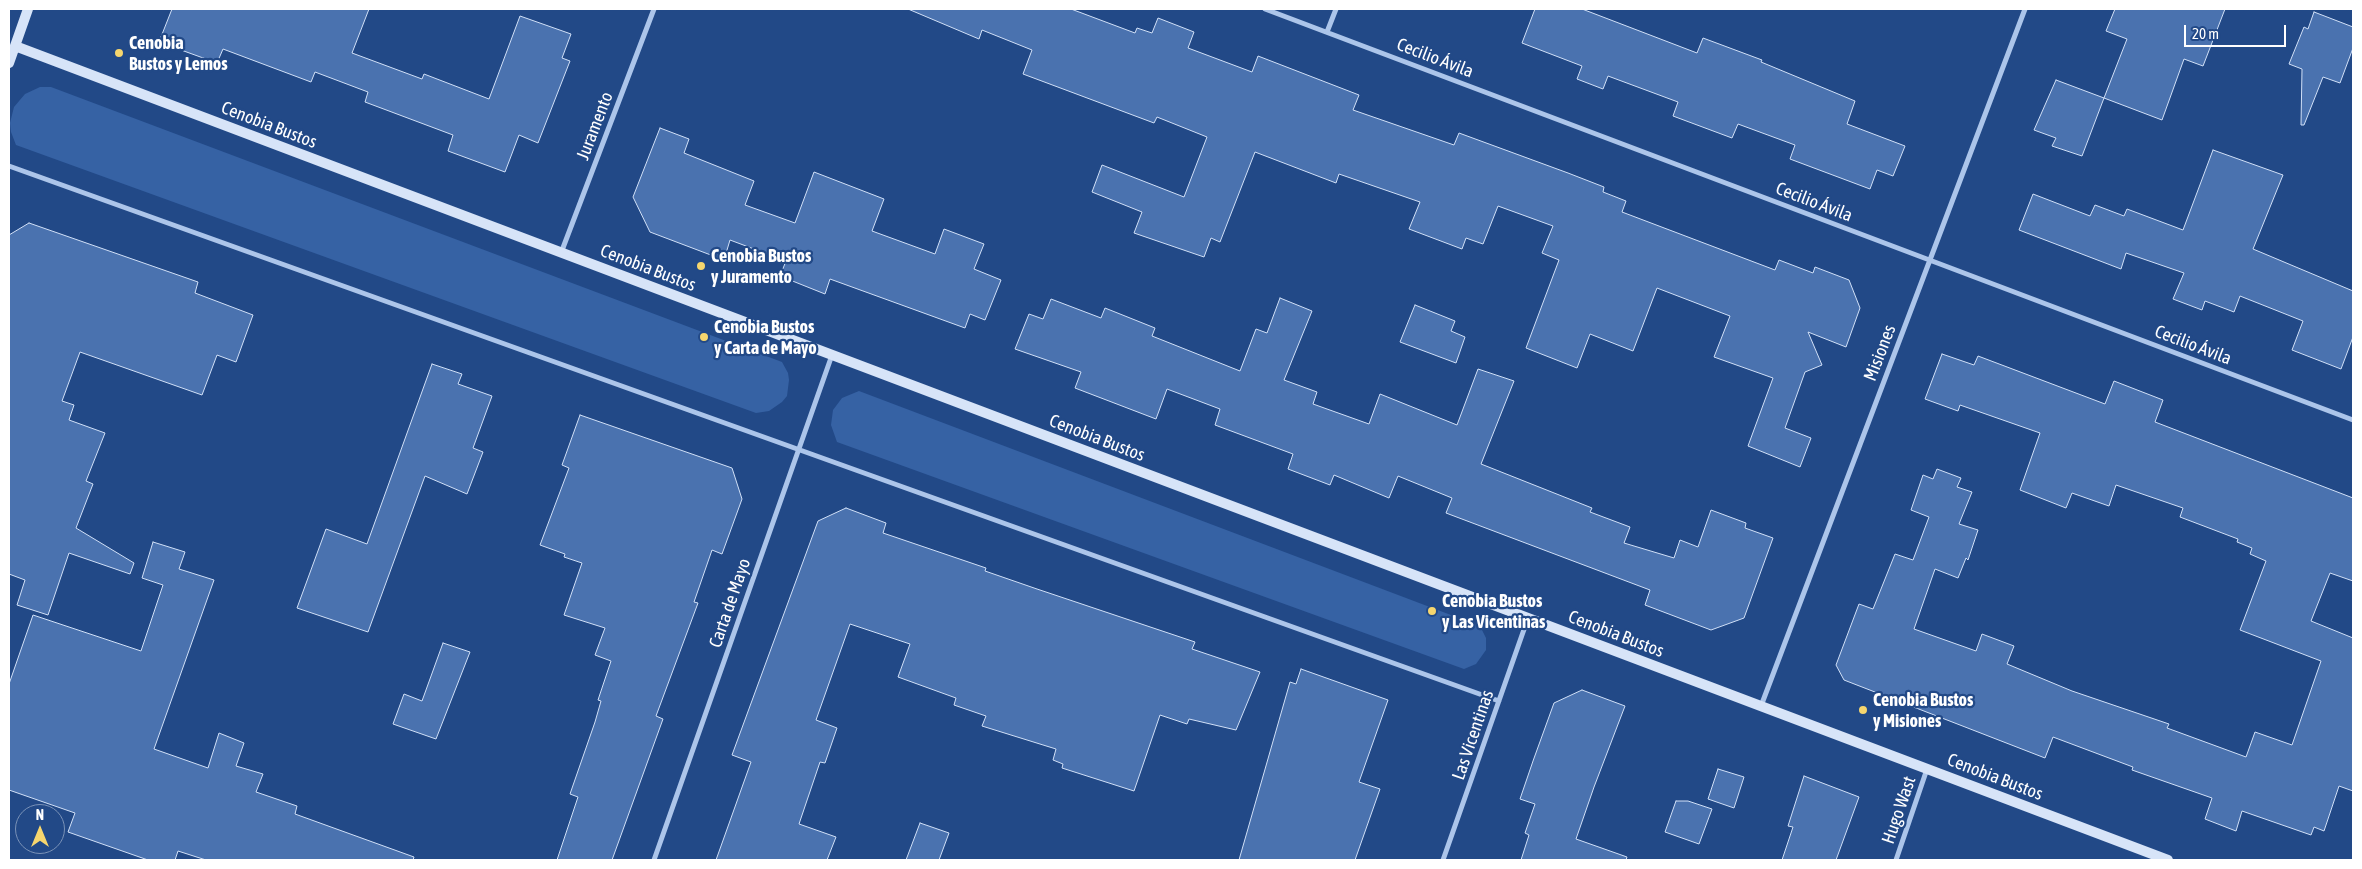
<!DOCTYPE html>
<html>
<head>
<meta charset="utf-8">
<style>
	body { margin:0 }
	#map { position:relative; width:2362px; height:869px; overflow:hidden; background:#224987; font-family:"Asap Condensed",sans-serif }
	canvas { display:block }
	.frame { position:absolute; inset:0; border:10px solid #fff; pointer-events:none }
	.north { position:absolute; left:15px; top:804px; width:50px; height:50px; box-sizing:border-box; background:#224987; border:1px solid #7a92b7; border-radius:50%; rotate:0deg; font-size:14px; font-weight:700; line-height:20px; text-align:center; color:#fff }
	.north::after { content:''; display:block; margin:auto; width:18px; height:22px; background:#f6d66e; clip-path:polygon(50% 0,100% 100%,50% 72%,0 100%) }
	.scale { position:absolute; left:2184px; top:25px; width:102px; height:22px; box-sizing:border-box; border:2px solid #fff; border-top:0; padding-left:6px; font-size:15px; line-height:18px; white-space:nowrap; color:#fff; -webkit-text-stroke:4px #224987; paint-order:stroke }
</style>
</head>
<body>
<div id="map">
<canvas width="2362" height="869"></canvas>
<div class="frame"></div>
<div class="north">N</div>
<div class="scale">20 m</div>
</div>
<script>
const ctx = document.querySelector('canvas').getContext('2d');
ctx.lineJoin = 'round';
function fill(path, color) { ctx.fillStyle = color; ctx.fill(path, 'evenodd'); }
const poly = rows => new Path2D(rows.map(r => 'M' + r).join(''));
function trace(path, color, width, dash) { ctx.strokeStyle = color; ctx.lineWidth = width; ctx.lineCap = dash ? 'butt' : 'round'; ctx.setLineDash(dash || []); ctx.stroke(path); }
function label(font, color, halo, rows, align = 'center') {
  ctx.font = font + ' "Asap Condensed",sans-serif'; ctx.lineWidth = 4.5; ctx.setLineDash([]); ctx.textBaseline = 'middle'; ctx.strokeStyle = halo; ctx.fillStyle = color; for (const [text, x, y, turn = 0] of rows) {
    ctx.save(); ctx.translate(x, y); ctx.rotate((+turn || 0) * Math.PI / 180); ctx.textAlign = isNaN(turn) ? turn : align; if (halo) ctx.strokeText(text, 0, 0); ctx.fillText(text, 0, 0); ctx.restore();
  }
}
fill(poly([
	[40,87,51,87,782,362,788,373,789,380,787,396,782,402,769,411,756,413,16,145,11,132,10,123,14,107,25,94],
	[859,391,1480,626,1486,638,1486,650,1476,664,1464,669,837,442,831,425,833,410,842,398]
]), '#3662a4');
const building = poly([
	[172,9,369,9,352,53,422,79,424,74,489,99,520,16,571,34,562,58,570,61,538,143,519,135,505,172,448,151,453,135,365,102,368,92,315,72,311,82,223,49,217,63,159,42,172,9],
	[908,9,1071,9,1135,33,1137,28,1152,33,1158,18,1194,32,1188,48,1252,72,1258,56,1359,95,1353,110,1454,145,1459,133,1568,173,1604,187,1603,192,1626,201,1622,212,1775,270,1779,260,1813,273,1815,267,1849,280,1860,308,1846,347,1808,332,1822,365,1805,372,1785,428,1811,438,1800,467,1748,446,1773,378,1714,357,1730,316,1657,288,1633,351,1590,334,1577,368,1526,348,1559,260,1542,253,1553,226,1498,206,1483,244,1466,238,1462,249,1409,229,1420,202,1339,174,1336,183,1255,152,1220,242,1211,238,1204,257,1134,233,1142,212,1092,192,1102,165,1184,197,1207,137,1157,117,1154,123,1023,74,1032,50,982,30,979,39,908,9],
	[1535,9,1582,9,1697,53,1703,38,1762,60,1761,62,1855,101,1847,124,1905,146,1893,176,1877,170,1870,189,1790,159,1795,145,1738,124,1732,138,1673,116,1678,102,1608,76,1603,89,1577,79,1582,66,1522,43,1535,9],
	[2115,9,2225,9,2203,66,2184,59,2162,120,2104,98,2127,39,2106,31,2115,9],
	[2314,12,2353,27,2353,48,2340,83,2323,77,2304,125,2301,125,2302,69,2289,64,2304,27,2308,29,2314,12],
	[2056,80,2104,98,2082,156,2052,146,2056,138,2034,130,2056,80],
	[660,128,689,139,684,153,754,181,745,205,795,223,814,172,884,199,872,231,935,254,944,229,984,244,974,269,1001,280,985,320,970,314,965,328,830,279,825,294,780,276,786,261,730,240,724,260,650,232,633,197,660,128],
	[2213,150,2283,175,2253,249,2353,291,2353,337,2341,369,2292,350,2303,321,2240,296,2234,312,2205,301,2202,310,2173,299,2184,273,2126,253,2121,269,2019,230,2033,194,2090,216,2095,205,2124,216,2127,209,2183,230,2213,150],
	[29,223,198,282,195,293,253,315,236,362,217,355,202,395,80,352,62,401,74,405,69,420,105,433,86,481,93,484,76,528,134,563,130,574,69,553,48,615,17,605,25,580,9,574,9,235,29,223],
	[1280,298,1312,311,1284,380,1317,392,1313,404,1369,424,1380,394,1457,425,1478,369,1514,381,1481,464,1592,508,1590,512,1630,527,1624,543,1674,558,1680,540,1698,547,1711,510,1746,523,1745,528,1773,538,1744,618,1711,630,1645,605,1650,590,1446,513,1452,498,1398,476,1389,498,1334,475,1330,485,1288,469,1293,454,1215,425,1220,409,1167,389,1156,419,1075,388,1081,372,1015,349,1029,314,1043,319,1051,299,1101,318,1105,308,1155,328,1152,336,1240,371,1256,329,1267,333,1280,298],
	[1415,305,1455,321,1451,331,1465,337,1456,363,1400,342,1415,305],
	[1942,354,1974,365,1978,356,2105,404,2114,381,2163,400,2155,422,2353,498,2353,581,2330,573,2311,621,2353,638,2353,791,2339,786,2324,831,2314,827,2311,835,2242,811,2236,831,2205,819,2212,798,2132,770,2133,767,2053,737,2045,758,1844,680,1836,665,1859,604,1873,609,1895,554,1913,560,1929,517,1911,510,1923,475,1933,479,1937,469,1961,478,1957,487,1972,492,1959,524,1978,530,1968,560,1966,558,1958,578,1935,569,1914,629,1976,651,1982,634,2014,646,2007,664,2072,691,2169,724,2167,728,2246,757,2255,732,2292,745,2321,661,2240,630,2266,561,2250,554,2252,548,2237,542,2238,539,2180,517,2183,508,2116,485,2109,506,2072,493,2066,508,2020,490,2040,433,1960,405,1958,411,1925,399,1942,354],
	[432,364,462,374,458,384,492,396,473,448,483,452,467,494,425,476,368,632,297,608,326,529,367,544,432,364],
	[580,415,732,468,742,499,722,554,712,550,694,602,698,603,656,716,663,719,612,860,557,860,578,797,570,794,595,722,601,701,598,700,611,661,595,655,605,628,564,615,582,563,564,557,565,554,540,545,569,468,562,465,580,415],
	[846,508,886,523,883,533,986,568,985,571,1037,589,1195,642,1192,649,1260,672,1236,730,1189,719,1187,724,1160,715,1134,791,1062,768,1063,764,1053,760,1056,749,982,726,986,716,954,705,956,698,898,677,910,644,850,624,816,720,837,728,825,763,820,762,799,824,836,837,827,860,716,860,751,762,732,755,818,521,846,508],
	[153,542,185,552,179,569,214,580,154,749,208,768,219,733,244,743,236,766,263,774,256,792,297,806,295,814,414,857,413,860,206,860,178,851,175,860,148,860,68,832,75,813,9,790,9,684,33,615,141,651,163,585,142,578,153,542],
	[443,643,470,652,436,739,393,724,404,694,422,701,443,643],
	[1301,669,1388,700,1359,782,1380,789,1355,860,1239,860,1290,682,1296,684,1301,669],
	[1582,690,1625,706,1594,787,1576,839,1627,857,1626,860,1521,860,1529,835,1525,833,1535,804,1520,799,1533,761,1554,703,1582,690],
	[1718,769,1744,777,1734,808,1708,799,1718,769],
	[1804,776,1859,797,1836,860,1782,860,1793,827,1788,826,1804,776],
	[1676,801,1688,801,1712,809,1699,844,1665,832,1676,801],
	[920,823,949,833,939,860,906,860,920,823]
]);
fill(building, '#4a72af');
trace(building, '#d1e0f7', 1);
trace(poly([
	[1265,9,2353,420],
	[1327,32,1336,9],
	[9,166,1499,701],
	[561,253,654,9],
	[1761,706,2025,9],
	[654,860,832,355],
	[1443,860,1528,618],
	[1896,860,1927,769]
]), '#acc5ea', 5);
trace(poly([
	[15,46,2168,860],
	[9,63,28,9]
]), '#d7e4f8', 10);
for (const [x, y, r, color] of [
	[119,53,5,"#f6d66e"],
	[701,266,5,"#f6d66e"],
	[704,337,5,"#f6d66e"],
	[1432,611,5,"#f6d66e"],
	[1863,710,5,"#f6d66e"]
]) { const dot = new Path2D(); dot.arc(x, y, r, 0, 2 * Math.PI); ctx.fillStyle = color; ctx.fill(dot); trace(dot, '#224987', 2); }
label('bold 18px', '#fff', '#224987', [
	["Cenobia",129,43],
	["Bustos y Lemos",129,64],
	["Cenobia Bustos",711,256],
	["y Juramento",711,277],
	["Cenobia Bustos",714,327],
	["y Carta de Mayo",714,348],
	["Cenobia Bustos",1442,601],
	["y Las Vicentinas",1442,622],
	["Cenobia Bustos",1873,700],
	["y Misiones",1873,721]
], 'left');
label('18px', '#fff', '#224987', [
	["Cecilio Ávila",1435,58,21],
	["Cenobia Bustos",269,125,21],
	["Juramento",595,126,-69],
	["Cecilio Ávila",1814,202,21],
	["Cenobia Bustos",648,268,21],
	["Cecilio Ávila",2193,345,21],
	["Misiones",1880,353,-69],
	["Cenobia Bustos",1097,438,21],
	["Carta de Mayo",730,603,-71],
	["Cenobia Bustos",1616,634,21],
	["Las Vicentinas",1473,735,-71],
	["Cenobia Bustos",1995,777,21],
	["Hugo Wast",1899,810,-71]
]);
</script>
</body>
</html>
